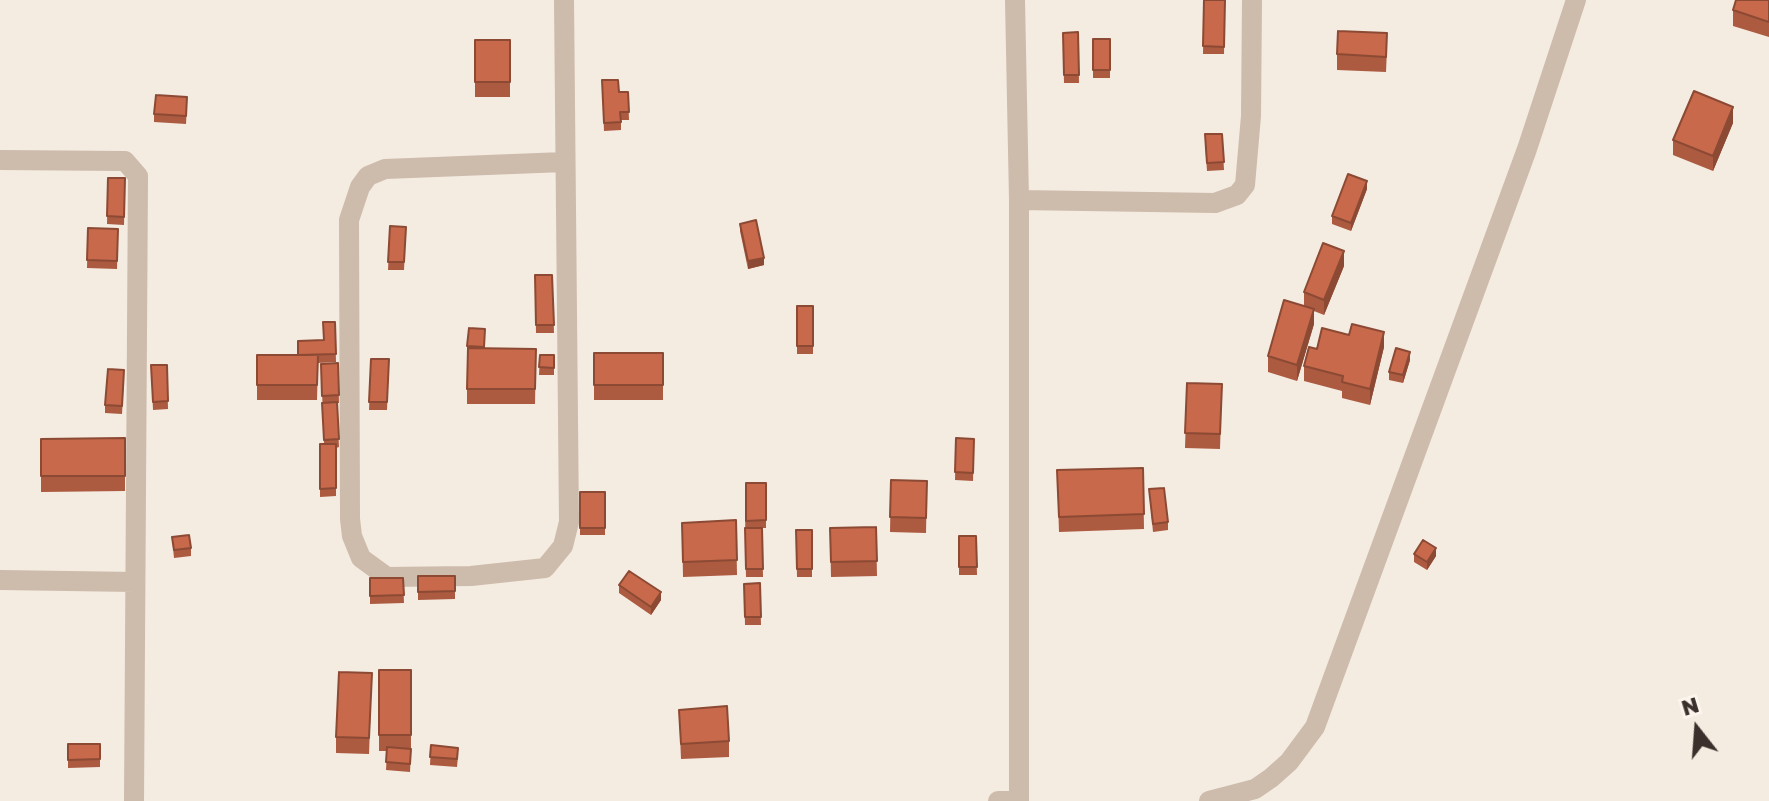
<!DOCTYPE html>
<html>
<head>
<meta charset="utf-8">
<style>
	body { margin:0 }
	#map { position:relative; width:1769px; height:801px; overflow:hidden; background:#f4ebe1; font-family:"Golos Text",sans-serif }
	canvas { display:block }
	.north { position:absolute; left:1657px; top:689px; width:80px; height:80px; -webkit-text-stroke:6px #fbf5ee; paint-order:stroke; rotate:343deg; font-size:22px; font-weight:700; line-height:32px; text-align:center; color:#3b302b }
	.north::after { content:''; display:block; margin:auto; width:28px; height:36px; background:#3b302b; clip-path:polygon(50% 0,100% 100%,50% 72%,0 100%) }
</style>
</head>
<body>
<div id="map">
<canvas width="1769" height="801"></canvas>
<div class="north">N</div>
</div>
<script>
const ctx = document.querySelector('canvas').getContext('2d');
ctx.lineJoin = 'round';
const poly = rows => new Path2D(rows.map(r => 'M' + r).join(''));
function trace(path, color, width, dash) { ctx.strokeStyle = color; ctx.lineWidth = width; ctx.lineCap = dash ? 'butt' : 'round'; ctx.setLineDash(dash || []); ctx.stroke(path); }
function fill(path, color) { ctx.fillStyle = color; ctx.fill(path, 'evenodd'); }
trace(poly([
	[0,160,125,161,138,176,134,801],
	[564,162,385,169,368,176,360,187,349,220,350,519,352,536,361,558,387,577,471,576,545,568,563,546,569,522,564,0],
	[1019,200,1215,203,1237,195,1245,185,1251,116,1252,0],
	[0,580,135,582],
	[998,801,1019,801,1019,200,1015,0],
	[1209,801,1255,789,1271,778,1289,762,1315,727,1527,149,1576,0]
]), '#cdbbac', 20);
fill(poly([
	[1204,0,1225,0,1224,54,1203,54],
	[1769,0,1769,37,1733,26,1733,10],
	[1078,32,1079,83,1064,83,1063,33],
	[1093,39,1110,39,1110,78,1093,78],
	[475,40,510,40,510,97,475,97],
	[1387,49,1386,72,1337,70,1337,54],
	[602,80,619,92,628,92,629,120,621,120,621,130,604,131],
	[187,105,186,124,154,122,154,114],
	[1733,123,1713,171,1673,155,1673,140],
	[1222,134,1224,170,1207,171,1205,142],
	[108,178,125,178,124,225,107,224],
	[1367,189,1351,231,1332,224,1332,216],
	[740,224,764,265,748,269,740,231],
	[390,226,406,227,404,270,388,270],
	[88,228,118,229,117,269,87,268],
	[1344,266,1324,315,1314,311,1314,324,1297,381,1268,372,1268,356,1304,306,1304,292],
	[535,275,552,275,554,333,536,333],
	[797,306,813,306,813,354,797,354],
	[335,322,336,362,318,363,317,400,257,400,257,355,298,355,324,340],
	[467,346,484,348,536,349,535,404,467,404],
	[1384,347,1370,405,1342,398,1342,391,1304,381,1304,366,1317,349],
	[594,353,663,353,663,400,594,400],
	[540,355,554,355,554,375,539,375],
	[371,359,389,359,387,410,369,410],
	[1410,360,1403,383,1389,380,1389,372],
	[338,363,339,403,337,403,339,447,336,448,336,496,320,497,320,444,324,444,321,364],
	[151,365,167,365,168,409,153,410],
	[124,378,122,414,105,413,105,405],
	[1187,383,1222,384,1220,449,1185,448],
	[125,438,125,491,41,492,41,439],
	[956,438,974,439,973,481,955,480],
	[1143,468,1144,529,1059,532,1057,470],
	[891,480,927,481,926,533,890,532],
	[746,483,766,483,766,528,762,528,763,577,746,577,745,536],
	[1149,489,1168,522,1168,530,1153,532],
	[580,492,605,492,605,535,580,535],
	[736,520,737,575,683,577,682,523],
	[876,527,877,576,831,577,830,528],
	[796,530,812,530,812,577,797,577],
	[959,536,976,536,977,575,959,575],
	[172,537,191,548,191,556,174,558],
	[1414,554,1436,556,1427,570,1414,562],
	[418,576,455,576,455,599,418,600],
	[370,578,403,578,404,603,370,604],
	[760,583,761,625,745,625,744,584],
	[619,585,661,600,651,615,619,593],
	[379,670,411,670,411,751,410,772,386,770,387,751,379,751],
	[372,673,369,754,336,753,336,737],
	[679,710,729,741,729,757,681,759],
	[68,744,100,759,100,767,68,768],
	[431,745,458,756,457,767,430,765]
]), '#ac5a40');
fill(poly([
	[1733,107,1733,123,1713,171,1713,156],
	[1367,181,1367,189,1351,231,1351,223],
	[1344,251,1344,266,1324,315,1324,300],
	[764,258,764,265,748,269,748,261],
	[1314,309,1314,324,1297,381,1297,365],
	[1384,332,1384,347,1370,405,1370,389],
	[1410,352,1410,360,1403,383,1403,375],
	[1436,548,1436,556,1427,570,1427,562],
	[661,592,661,600,651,615,651,607]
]), '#8c4a34');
const building = poly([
	[1204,0,1225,0,1224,47,1203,46,1204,0],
	[1736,0,1769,0,1769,22,1733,10,1736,0],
	[1338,31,1387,33,1386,57,1337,54,1338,31],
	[1078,32,1079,75,1064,75,1063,33,1078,32],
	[1093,39,1110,39,1110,70,1093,70,1093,39],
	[475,40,510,40,510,82,475,82,475,40],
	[602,80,618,80,619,92,628,92,629,112,620,112,621,122,604,123,602,80],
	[1694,91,1733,107,1713,156,1673,140,1694,91],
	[156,95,187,97,186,116,154,114,156,95],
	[1205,134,1222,134,1224,162,1207,163,1205,134],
	[1348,174,1367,181,1351,223,1332,216,1348,174],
	[108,178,125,178,124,217,107,216,108,178],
	[756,220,764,258,748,261,740,224,756,220],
	[390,226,406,227,404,262,388,262,390,226],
	[88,228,118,229,117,261,87,260,88,228],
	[1323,243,1344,251,1324,300,1304,292,1323,243],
	[535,275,552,275,554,325,536,325,535,275],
	[1284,300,1314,309,1297,365,1268,356,1284,300],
	[797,306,813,306,813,346,797,346,797,306],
	[323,322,335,322,336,354,298,355,298,341,324,340,323,322],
	[1352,324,1384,332,1370,389,1342,382,1343,376,1304,366,1309,347,1317,349,1322,328,1349,335,1352,324],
	[469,328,485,329,484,347,467,346,469,328],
	[468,348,536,349,535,389,467,389,468,348],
	[1396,348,1410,352,1403,375,1389,372,1396,348],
	[594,353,663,353,663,385,594,385,594,353],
	[257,355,318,355,317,385,257,385,257,355],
	[540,355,554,355,554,368,539,367,540,355],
	[371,359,389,359,387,402,369,402,371,359],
	[338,363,339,395,322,396,321,364,338,363],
	[151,365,167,365,168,401,153,402,151,365],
	[108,369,124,370,122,406,105,405,108,369],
	[1187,383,1222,384,1220,434,1185,433,1187,383],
	[337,402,339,439,324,440,322,403,337,402],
	[125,438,125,476,41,476,41,439,125,438],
	[956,438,974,439,973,473,955,472,956,438],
	[320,444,336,444,336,488,320,489,320,444],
	[1143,468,1144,514,1059,517,1057,470,1143,468],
	[891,480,927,481,926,518,890,517,891,480],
	[746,483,766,483,766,520,746,521,746,483],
	[1164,488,1168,522,1153,524,1149,489,1164,488],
	[580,492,605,492,605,528,580,528,580,492],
	[736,520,737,560,683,562,682,523,736,520],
	[876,527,877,561,831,562,830,528,876,527],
	[745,528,762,528,763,569,746,569,745,528],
	[796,530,812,530,812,569,797,569,796,530],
	[189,535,191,548,174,550,172,537,189,535],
	[959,536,976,536,977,567,959,567,959,536],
	[1423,540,1436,548,1427,562,1414,554,1423,540],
	[629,571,661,592,651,607,619,585,629,571],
	[418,576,455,576,455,591,418,592,418,576],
	[370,578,403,578,404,595,370,596,370,578],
	[760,583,761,617,745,617,744,584,760,583],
	[379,670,411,670,411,735,379,735,379,670],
	[339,672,372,673,369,738,336,737,339,672],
	[727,706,729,741,681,744,679,710,727,706],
	[68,744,100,744,100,759,68,760,68,744],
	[431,745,458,748,457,759,430,757,431,745],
	[387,747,411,749,410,764,386,762,387,747]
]);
fill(building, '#c8694b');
trace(building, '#8c4a34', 2);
</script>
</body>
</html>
